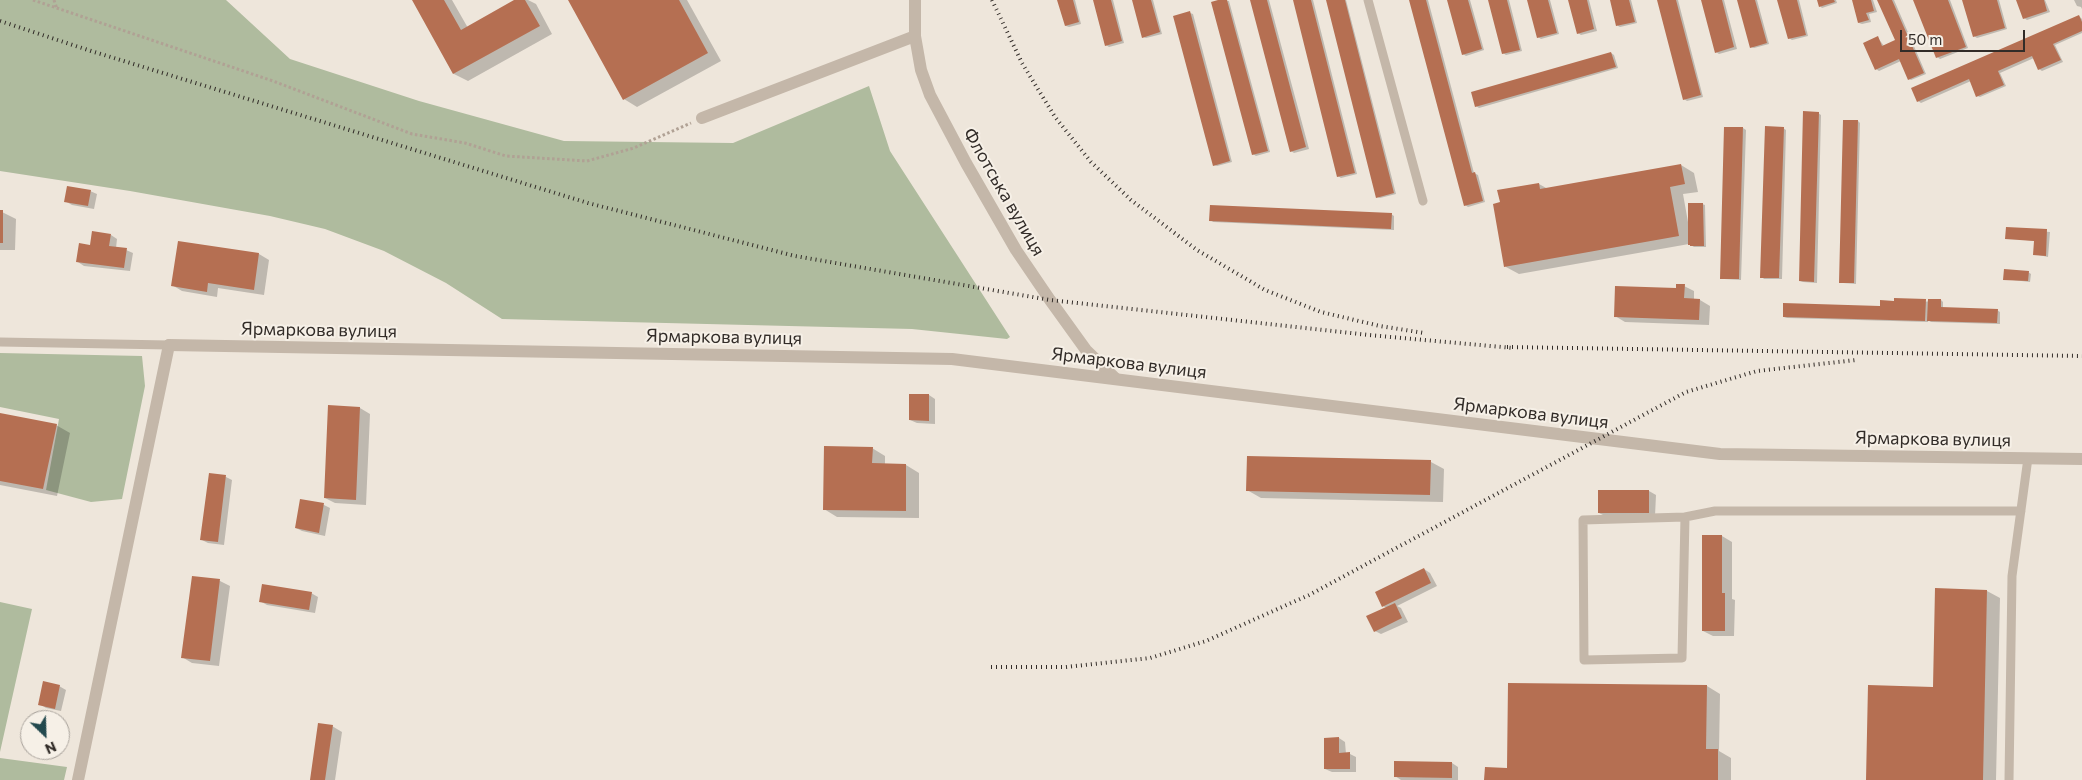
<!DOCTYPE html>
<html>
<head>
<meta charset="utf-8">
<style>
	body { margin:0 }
	#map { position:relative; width:2082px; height:780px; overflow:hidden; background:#eee6db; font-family:Commissioner,sans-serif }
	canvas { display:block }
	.north { position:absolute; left:20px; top:710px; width:50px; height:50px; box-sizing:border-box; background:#f6f0e7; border:1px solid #a8a29b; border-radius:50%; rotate:156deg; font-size:14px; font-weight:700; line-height:20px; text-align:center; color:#322c28 }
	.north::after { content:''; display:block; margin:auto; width:18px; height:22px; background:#23494e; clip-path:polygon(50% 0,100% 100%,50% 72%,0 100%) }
	.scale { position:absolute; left:1900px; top:30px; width:125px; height:22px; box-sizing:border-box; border:2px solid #322c28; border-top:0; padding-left:6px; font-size:15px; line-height:18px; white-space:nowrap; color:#322c28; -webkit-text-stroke:4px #f6f0e7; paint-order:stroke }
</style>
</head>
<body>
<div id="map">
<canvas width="2082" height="780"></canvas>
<div class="north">N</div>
<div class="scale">50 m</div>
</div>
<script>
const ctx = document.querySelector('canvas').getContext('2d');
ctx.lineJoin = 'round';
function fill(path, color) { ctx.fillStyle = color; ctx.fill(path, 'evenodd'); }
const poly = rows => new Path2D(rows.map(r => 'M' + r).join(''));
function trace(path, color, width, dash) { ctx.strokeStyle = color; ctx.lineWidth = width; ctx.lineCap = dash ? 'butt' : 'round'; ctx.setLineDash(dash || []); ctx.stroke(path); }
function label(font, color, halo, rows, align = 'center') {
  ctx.font = font + ' Commissioner,sans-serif'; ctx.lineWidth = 4; ctx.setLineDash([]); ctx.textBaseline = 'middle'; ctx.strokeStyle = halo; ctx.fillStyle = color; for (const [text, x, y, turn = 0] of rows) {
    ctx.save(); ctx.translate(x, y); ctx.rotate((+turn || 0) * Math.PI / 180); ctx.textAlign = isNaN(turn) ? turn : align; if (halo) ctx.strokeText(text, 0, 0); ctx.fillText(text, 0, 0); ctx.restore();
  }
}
fill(poly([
	[0,0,226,0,290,59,419,101,564,141,733,143,869,86,890,151,1010,337,1007,339,912,329,502,319,446,283,384,251,325,229,270,216,130,191,0,171],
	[0,353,142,356,145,386,122,499,91,502,46,490,59,419,0,407],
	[0,602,32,609,0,752],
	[0,758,67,767,64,780,0,780]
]), '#afbb9e');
fill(poly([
	[413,0,452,0,468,28,516,0,528,0,536,4,552,34,468,81,454,74],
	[569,0,687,0,721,61,637,107,624,99],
	[1059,0,1075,0,1081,24,1069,27,1066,26],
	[1094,0,1113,0,1124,43,1109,47,1106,45],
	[1133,0,1153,0,1162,34,1146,38,1143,37],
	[1223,0,1229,1,1270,152,1256,156,1253,154],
	[1251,0,1269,0,1309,149,1294,153,1291,151],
	[1294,0,1313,0,1357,174,1341,178,1338,176],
	[1327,0,1346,0,1396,194,1380,198,1377,197],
	[1411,0,1428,0,1474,173,1478,175,1485,202,1468,207,1465,205],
	[1448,0,1470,0,1484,50,1466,56,1463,54],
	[1489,0,1509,0,1522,51,1506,55,1503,53],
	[1528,0,1550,0,1559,34,1541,39,1538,37],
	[1569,0,1589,0,1597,31,1581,35,1578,33],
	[1611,0,1631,0,1637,23,1620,27,1618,26],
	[1659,0,1678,0,1703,97,1687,101,1684,99],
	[1702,0,1724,0,1737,49,1719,54,1716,52],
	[1738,0,1757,0,1769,44,1754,48,1751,47],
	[1779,0,1799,0,1808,36,1792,40,1789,38],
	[1818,0,1836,0,1837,3,1822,8,1820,6],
	[1853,0,1873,0,1877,12,1869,14,1871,22,1862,24,1859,23],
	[1879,0,1894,0,1926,74,1911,80,1909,79,1901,61,1879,71,1876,69,1878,38,1884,46,1897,41],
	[1915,0,1950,0,1968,48,1940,59,1937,57],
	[1964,0,1999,0,2007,29,1977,38,1974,36],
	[2018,0,2045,0,2050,12,2027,20,2024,18],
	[2074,0,2082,0,2082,9,2081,7,2077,6],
	[1190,13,1193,14,1232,162,1217,166,1214,165],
	[2079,16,2082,19,2082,33,2055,45,2063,62,2042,71,2039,69,2034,58,2000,73,2006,86,1980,97,1977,96,1971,81,1921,103,1918,101],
	[1611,53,1614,55,1618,68,1479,108,1476,106],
	[1818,113,1821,115,1817,283,1803,282,1800,281],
	[1858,121,1860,123,1856,284,1843,283,1840,282],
	[1743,128,1746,130,1741,280,1724,279,1721,278],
	[1783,128,1786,130,1782,279,1764,279,1762,277],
	[1681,165,1694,173,1698,192,1683,194,1688,222,1702,204,1705,205,1706,247,1694,247,1689,244,1519,274,1506,267,1501,203,1539,184,1548,189],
	[90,191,97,194,94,209,72,205,65,201],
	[0,211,16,219,15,250,0,250],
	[1391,214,1394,216,1394,230,1213,222,1211,220],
	[2007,228,2050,232,2048,257,2034,254,2035,241,2007,238],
	[111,235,117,239,116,248,126,250,133,253,130,271,84,266,78,262,92,246],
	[259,254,269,260,264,295,218,288,217,297,182,291,172,285],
	[2028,272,2031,274,2030,282,2004,279],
	[1684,286,1694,291,1694,300,1700,300,1710,306,1709,325,1625,322,1615,316],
	[1941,300,1943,302,1943,308,1997,310,2000,312,2000,324,1931,322,1928,320,1928,322,1787,318,1784,317],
	[929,395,935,399,935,424,917,423,910,420],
	[329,406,360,408,370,414,366,505,335,503,325,498],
	[0,414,56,425,70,433,57,496,0,485],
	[872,448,885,456,885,465,906,465,919,473,919,518,837,517,824,509],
	[1431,462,1444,469,1443,502,1261,498,1247,490],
	[210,475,226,477,232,480,224,545,208,543,202,540],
	[1599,491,1649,491,1656,495,1655,516,1605,516,1599,513],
	[301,500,324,505,330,508,325,536,302,531,296,528],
	[1722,536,1732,542,1732,599,1735,600,1734,636,1713,636,1703,631],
	[1424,569,1430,573,1437,586,1397,606,1401,608,1408,622,1381,634,1375,631,1387,608,1383,606],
	[193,577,220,581,230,586,219,666,192,663,182,657],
	[1936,590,1987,591,2000,598,1996,780,1867,780,1934,688],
	[311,593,318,597,315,613,267,605,260,601],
	[59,686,66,690,61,711,46,708,40,704],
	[1707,686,1720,694,1719,751,1731,758,1731,780,1486,780],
	[332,726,342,732,335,780,311,780],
	[1339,738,1345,742,1346,754,1350,754,1356,757,1356,772,1332,772,1325,769],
	[1452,763,1458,767,1458,780,1401,780,1395,776]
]), '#0003');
fill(poly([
	[412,0,444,0,461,30,514,0,525,0,540,26,453,74],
	[568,0,679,0,708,53,623,100],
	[1057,0,1073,0,1079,22,1065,26],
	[1093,0,1111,0,1122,41,1105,46],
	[1132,0,1151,0,1160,32,1142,38],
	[1218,0,1227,0,1268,151,1252,155,1211,2],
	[1250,0,1267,0,1306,147,1290,152],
	[1293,0,1311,0,1355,173,1337,177],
	[1326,0,1345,0,1394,193,1376,198],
	[1409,0,1426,0,1472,173,1475,172,1483,201,1464,206],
	[1447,0,1468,0,1482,49,1462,55],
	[1488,0,1507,0,1520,50,1502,54],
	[1527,0,1548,0,1557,33,1537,38],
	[1568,0,1587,0,1594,29,1577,34],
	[1610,0,1629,0,1635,22,1616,26],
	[1657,0,1676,0,1701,95,1683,100],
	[1701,0,1722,0,1734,47,1715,53],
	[1737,0,1755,0,1767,43,1750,48],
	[1777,0,1797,0,1806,35,1788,39],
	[1817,0,1834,0,1835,2,1819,7],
	[1852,0,1871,0,1874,11,1866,13,1869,20,1858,23],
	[1877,0,1892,0,1924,73,1908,80,1899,59,1875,70,1863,43,1878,36,1882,46,1895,40],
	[1913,0,1948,0,1966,47,1936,58],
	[1962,0,1997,0,2005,28,1973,37],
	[2016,0,2044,0,2047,11,2023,19],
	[1190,11,1230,161,1213,166,1173,16],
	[2079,15,2082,22,2082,31,2053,44,2061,60,2038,70,2032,56,1998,71,2004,85,1976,97,1969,79,1917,102,1911,88],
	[1611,52,1616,67,1475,107,1471,92],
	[1803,111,1819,112,1814,282,1799,281],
	[1843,120,1858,120,1854,283,1839,283],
	[1765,126,1784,127,1779,278,1760,278],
	[1724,127,1743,127,1739,279,1720,279],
	[1681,164,1685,184,1670,187,1679,236,1504,267,1493,204,1500,202,1497,190,1539,183,1540,189],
	[67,186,91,190,88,206,64,202],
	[1688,203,1703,203,1704,246,1690,246,1690,245,1688,245],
	[1210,205,1392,213,1391,229,1209,221],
	[0,210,3,210,3,243,0,243],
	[2006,227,2047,229,2046,256,2033,255,2034,241,2005,239],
	[92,231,111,234,109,246,127,248,124,268,76,262,79,243,90,245],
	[178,241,259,253,254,290,208,283,207,292,171,286],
	[2004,269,2029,271,2028,281,2003,280],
	[1676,284,1685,284,1684,298,1700,299,1699,320,1614,317,1615,286,1676,288],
	[1894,298,1926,299,1925,321,1783,317,1783,303,1880,306,1880,300,1894,301],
	[1928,299,1941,299,1941,307,1998,309,1997,323,1927,321],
	[909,394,929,394,929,421,909,420],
	[328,405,360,407,356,500,324,498],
	[0,413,57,424,43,489,0,481],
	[824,446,873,447,872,463,906,464,906,511,823,510],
	[1247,456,1431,460,1430,495,1246,491],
	[209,473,226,475,218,542,200,540],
	[1598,490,1649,490,1649,513,1598,513],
	[300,499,324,503,319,533,295,528],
	[1702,535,1722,535,1722,593,1725,593,1725,631,1702,631],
	[1424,568,1431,583,1382,607,1375,592],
	[192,576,220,579,210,661,181,658],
	[262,584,312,592,309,610,259,602],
	[1935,588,1987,590,1983,780,1866,780,1868,685,1933,687],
	[1395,603,1402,618,1374,632,1366,616],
	[43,681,60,685,55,709,38,705],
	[1508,683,1707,685,1706,749,1718,749,1718,780,1484,780,1485,767,1507,768],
	[318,723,333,725,325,780,310,780],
	[1339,737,1339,753,1350,752,1350,769,1324,769,1324,738],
	[1394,761,1452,762,1452,778,1394,777]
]), '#b56f52');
trace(poly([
	[33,0,273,81,412,134,465,143,506,156,587,161,634,148,691,123],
	[54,0,57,9]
]), '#b0a194', 3, [2.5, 2.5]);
trace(poly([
	[1368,0,1423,201],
	[0,342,169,345],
	[1685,517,1583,520,1584,660,1682,658,1685,517,1715,511,2021,511],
	[2009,780,2012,576,2028,458]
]), '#c4b7a9', 9);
trace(poly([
	[915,0,915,36,921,70,930,95,966,163,1016,250,1050,300,1086,350,1115,378],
	[702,118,915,36],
	[78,780,169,345]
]), '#c4b7a9', 12);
trace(poly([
	[169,345,952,359,1720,454,2082,459]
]), '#c4b7a9', 12);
trace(poly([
	[992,0,1022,63,1055,117,1091,162,1131,200,1197,250,1265,290,1321,312,1380,326,1424,333],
	[0,21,91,51,588,203,795,256,1050,300,1369,335,1513,348],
	[1507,347,2082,356],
	[991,667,1066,667,1150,658,1206,641,1309,595,1686,392,1757,371,1856,360]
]), '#322c28', 4, [1, 4]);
label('18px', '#322c28', '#f6f0e7', [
	["Флотська вулиця",1004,192,60],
	["Ярмаркова вулиця",319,330,1],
	["Ярмаркова вулиця",724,337,1],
	["Ярмаркова вулиця",1129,363,7],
	["Ярмаркова вулиця",1531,413,7],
	["Ярмаркова вулиця",1933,439,1]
]);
</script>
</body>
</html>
